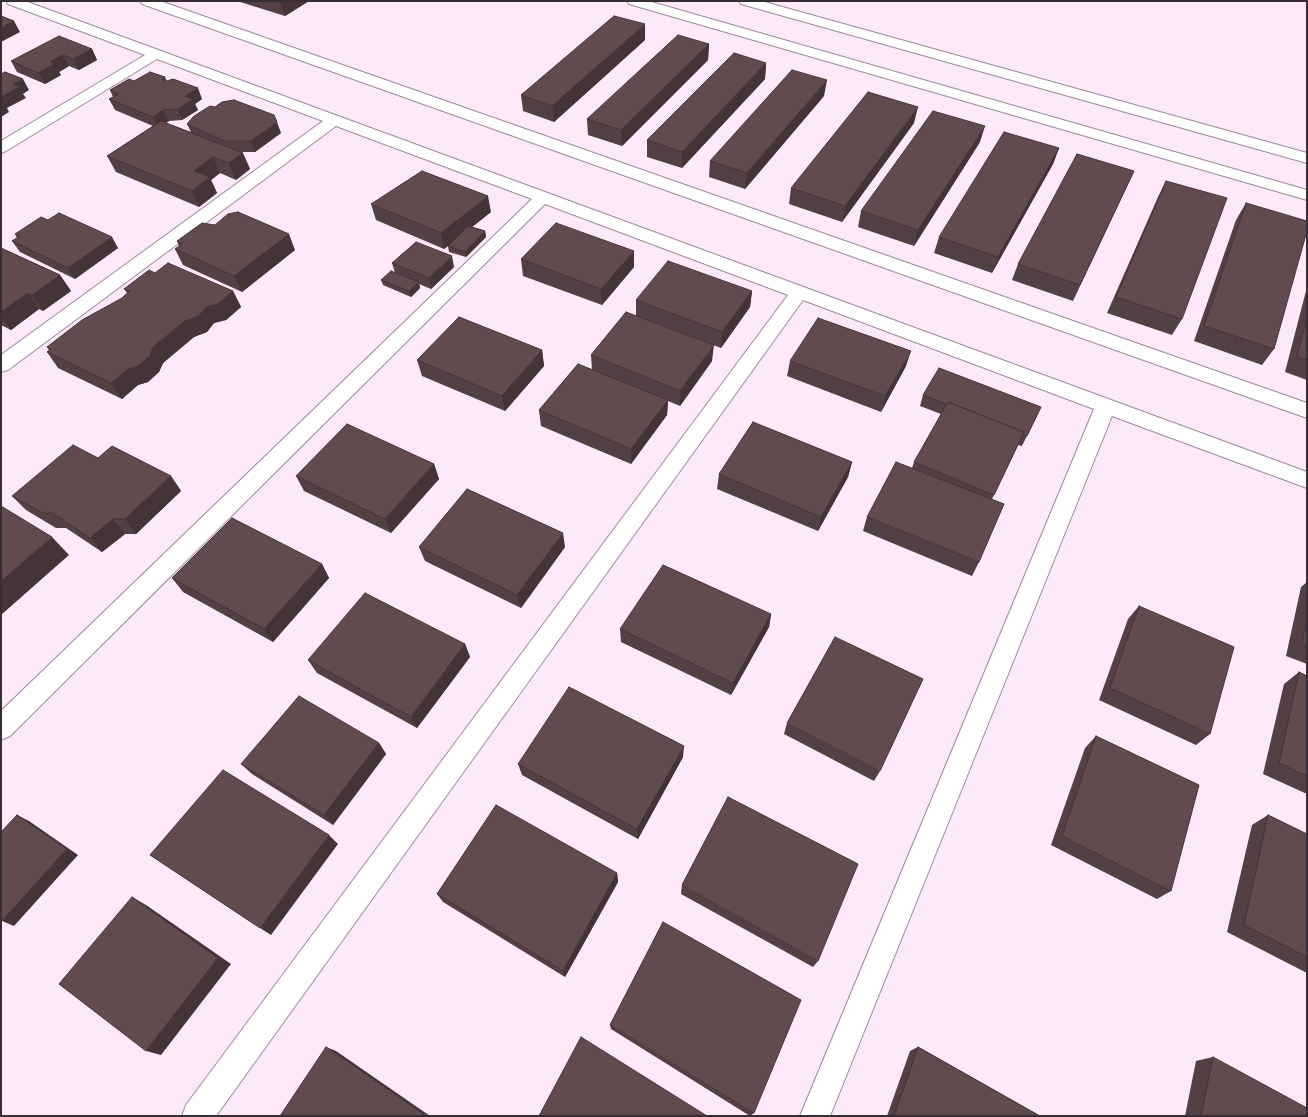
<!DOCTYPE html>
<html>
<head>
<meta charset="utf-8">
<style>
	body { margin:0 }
	#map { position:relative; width:1308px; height:1117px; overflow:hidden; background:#fde9fa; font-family:Rubik,sans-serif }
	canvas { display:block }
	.frame { position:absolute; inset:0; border:2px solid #362e34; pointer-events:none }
</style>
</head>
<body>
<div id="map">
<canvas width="1308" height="1117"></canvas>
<div class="frame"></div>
</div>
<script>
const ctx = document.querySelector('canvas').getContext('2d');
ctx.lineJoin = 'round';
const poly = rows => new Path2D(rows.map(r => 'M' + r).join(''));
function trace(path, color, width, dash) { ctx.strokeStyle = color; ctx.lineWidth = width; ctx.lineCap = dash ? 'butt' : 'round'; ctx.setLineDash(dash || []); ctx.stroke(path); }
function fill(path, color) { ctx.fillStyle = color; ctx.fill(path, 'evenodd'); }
const minor = poly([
	[6,1,25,1,1307,472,1307,488,1112,416,830,1116,800,1116,1094,409,803,300,216,1116,182,1116,186,1105,788,295,545,204,10,736,1,740,1,711,532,199,336,126,8,370,1,372,1,355,323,121,157,59,6,151,1,153,1,141,145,55,8,4,6,1],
	[140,1,160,1,1307,403,1307,418,142,4,140,1],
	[627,1,648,1,1307,190,1307,200,629,4,627,1],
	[739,1,761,1,1307,153,1307,163,741,4,739,1]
]);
trace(minor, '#9c8a99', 2);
fill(minor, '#fff');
fill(poly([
	[237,1,309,1,285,16],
	[645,40,554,122,523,111,521,95],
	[709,44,708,60,622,146,588,135,587,119],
	[92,49,97,60,79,70,69,66,59,72,61,75,45,84,17,72,11,61],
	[766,63,765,79,682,168,647,157,647,140],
	[134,81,167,81,202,99,195,104,198,110,182,120,169,121,166,123,191,132,187,124,281,133,255,152,242,152,250,169,236,180,220,173,211,180,217,193,199,207,116,172,107,156,153,126,115,110,109,99,113,97,110,90],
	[824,96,745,189,709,177,710,161],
	[914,123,842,222,789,204,791,188],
	[980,142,914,246,858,227,861,211],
	[1059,148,1053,164,992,273,934,253,939,237],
	[1134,171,1073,301,1012,280,1018,264],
	[1166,181,1182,319,1172,335,1107,313,1158,197],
	[1246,203,1274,349,1262,365,1194,341,1236,220],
	[371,204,491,212,472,227,485,231,486,237,466,257,449,252,448,246,444,249,376,220],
	[215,225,295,250,242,292,183,265,175,249,179,246,177,241],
	[15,234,118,248,75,279,20,252,12,241,17,238],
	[1,248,60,275,71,291,43,311,39,309,11,330,1,325],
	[521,259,634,267,602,305,523,276],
	[392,263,454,267,431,289,419,284,420,288,411,297,383,285,381,280,395,273],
	[155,273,233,291,241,307,226,320,214,323,207,332,194,337,163,363,159,372,148,382,138,385,122,399,58,368,47,352,49,350,47,347,122,298,127,293,124,289],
	[1307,287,1307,380,1285,372],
	[752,291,750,307,721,348,650,321,712,361,680,406,668,401,667,415,631,464,541,426,539,410,592,370,591,355,636,316,636,300],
	[542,350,544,366,505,411,422,376,417,360],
	[790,361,906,366,881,412,787,376],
	[923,395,1041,407,1022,446,1018,445,992,499,979,562,972,576,863,531,867,517,912,468,914,462,941,414,920,406],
	[98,458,171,476,181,491,136,534,125,534,102,552,66,528,56,528,26,510,12,496],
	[852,462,848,477,818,531,717,489,719,474],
	[434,464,439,479,391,533,304,491,296,476],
	[419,547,565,547,521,608,425,561],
	[322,564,329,578,273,642,183,592,172,578],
	[1307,582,1307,664,1286,656,1301,587],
	[1139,606,1210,734,1196,745,1099,700,1128,619],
	[771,614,769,627,731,695,621,642,620,629],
	[465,644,470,657,417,728,317,673,308,660],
	[1299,672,1307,676,1307,794,1263,774,1284,684],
	[787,723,880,771,874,781,784,734],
	[1096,736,1171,891,1157,899,1051,845,1085,748],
	[379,743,386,754,333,825,252,774,241,764],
	[683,757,638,839,522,775,518,764],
	[1268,815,1307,834,1307,973,1227,932,1252,825],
	[617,873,618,882,565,977,443,902,437,894],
	[682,885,818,961,813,967,681,894],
	[610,1025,754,1113,750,1116,611,1029],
	[918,1047,1040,1116,887,1116,910,1051],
	[1213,1057,1307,1116,1185,1116,1196,1061]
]), '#534044');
fill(poly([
	[280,1,309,1,285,16],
	[14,21,20,32,1,42,1,28],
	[645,24,645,40,554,122,552,106],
	[709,44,708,60,622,146,621,130],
	[92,49,97,60,79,70,73,59],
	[63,55,69,66,59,72,61,75,45,84,38,73,50,62],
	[766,63,765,79,682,168,682,152],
	[165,77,170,88,162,79],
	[23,79,29,90,23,94,26,98,7,108,9,112,1,117,1,97,13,84],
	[827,80,824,96,745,189,747,173],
	[198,88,202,99,195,104,198,110,182,120,178,109,185,96],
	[918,107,914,123,842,222,845,206],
	[163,110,169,121,158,128,153,117],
	[277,122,281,133,255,152,251,141],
	[985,126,980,142,914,246,918,230],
	[1059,148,1053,164,992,273,998,257],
	[243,153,250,169,236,180,229,163],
	[213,157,220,173,211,180,217,193,199,207,192,191,194,171],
	[488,196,491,212,444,249,441,233],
	[485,231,486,237,466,257,465,252],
	[289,234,295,250,242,292,234,276],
	[112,237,118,248,75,279,68,268],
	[634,251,634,267,602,305,601,289],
	[452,256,454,267,431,289,429,278],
	[60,275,71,291,43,311,32,295],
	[419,282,420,288,411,297,409,291],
	[233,291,241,307,226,320,214,323,207,332,194,337,163,363,159,372,148,382,138,385,122,399,111,383,185,321,206,307],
	[752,291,750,307,721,348,722,332],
	[28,293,39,309,11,330,1,317,1,312],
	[714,345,712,361,680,406,680,391],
	[542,350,544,366,505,411,502,396],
	[911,351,906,366,881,412,885,396],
	[668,400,667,415,631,464,631,449],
	[852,462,848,477,818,531,821,517],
	[434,464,439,479,391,533,385,519],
	[171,476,181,491,136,534,125,519],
	[113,519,125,534,102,552,90,538],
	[563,533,565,547,521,608,517,595],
	[52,537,69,555,1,615,1,581],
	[322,564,329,578,273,642,264,629],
	[771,614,769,627,731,695,733,683],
	[465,644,470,657,417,728,411,717],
	[379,743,386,754,333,825,324,815],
	[684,746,683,757,638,839,637,829],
	[17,815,29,821,78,855,14,926,2,921],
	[329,835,338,844,271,935,260,928],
	[617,873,618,882,565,977,563,971],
	[132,897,146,905,231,964,161,1055,146,1051],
	[326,1047,336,1051,430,1116,426,1116]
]), '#443437');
const building = poly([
	[1,16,14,21,1,28,1,16],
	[614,16,645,24,552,106,521,95,614,16],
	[678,35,709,44,621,130,587,119,678,35],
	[59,36,92,49,73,59,63,55,50,62,55,64,38,73,11,61,59,36],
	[734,53,766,63,682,152,647,140,734,53],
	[792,70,827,80,747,173,710,161,792,70],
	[5,72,23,79,13,84,19,87,1,97,1,74,5,72],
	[150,72,165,77,162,79,167,81,173,79,198,88,185,96,193,99,178,109,163,110,153,117,109,99,119,94,110,90,129,79,134,81,150,72],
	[868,92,918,107,845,206,791,188,868,92],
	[234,100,274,115,277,122,251,141,224,141,187,124,194,116,210,106,215,107,222,102,234,100],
	[933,111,985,126,918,230,861,211,933,111],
	[161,121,243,153,229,163,213,157,194,171,210,177,192,191,107,156,161,121],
	[1004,132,1059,148,998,257,939,237,1004,132],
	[1077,154,1134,171,1080,285,1018,264,1077,154],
	[422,171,488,196,441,233,371,204,422,171],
	[1166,181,1227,198,1182,319,1116,297,1166,181],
	[1246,203,1307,221,1307,231,1274,349,1204,326,1246,203],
	[238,212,289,234,234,276,175,249,182,244,177,241,202,223,215,225,228,214,238,212],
	[59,213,112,237,68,268,12,241,20,236,15,234,41,217,48,220,59,213],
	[556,223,634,251,601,289,521,259,556,223],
	[468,226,485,231,465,252,448,246,468,226],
	[416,242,452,256,429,278,392,263,416,242],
	[1,248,60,275,32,295,28,293,1,312,1,248],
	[668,261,752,291,722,332,636,300,668,261],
	[168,263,233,291,218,304,206,307,199,316,185,321,153,347,150,356,138,366,128,369,111,383,47,352,51,349,47,347,82,320,122,298,130,291,124,289,149,270,155,273,168,263],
	[391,271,419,282,409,291,381,280,391,271],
	[626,312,714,345,680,391,591,355,626,312],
	[459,317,542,350,502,396,417,360,459,317],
	[1307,317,1307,360,1297,357,1307,317],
	[818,318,911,351,885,396,790,361,818,318],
	[578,364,668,400,631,449,539,410,578,364],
	[939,368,1041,407,1027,436,1023,434,1024,432,948,402,946,404,923,395,939,368],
	[948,402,1024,432,994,495,914,462,948,402],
	[753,422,852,462,821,517,719,474,753,422],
	[347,424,434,464,385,519,296,476,347,424],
	[73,445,98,458,112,446,171,476,125,519,113,519,90,538,53,513,43,513,12,496,73,445],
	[896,462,1004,504,979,562,867,517,896,462],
	[467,489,563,533,517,595,419,547,467,489],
	[1,506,52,537,1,581,1,506],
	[232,518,322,564,264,629,172,578,232,518],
	[663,565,771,614,733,683,620,629,663,565],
	[365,593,465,644,411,717,308,660,365,593],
	[1139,606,1234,647,1210,734,1110,688,1139,606],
	[1307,617,1307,645,1302,643,1307,617],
	[835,637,923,679,880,771,787,723,835,637],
	[1299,672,1307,676,1307,776,1279,763,1299,672],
	[569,687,684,746,637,829,518,764,569,687],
	[299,696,379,743,324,815,241,764,299,696],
	[1096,736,1199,785,1171,891,1062,836,1096,736],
	[223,770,329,835,260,928,150,855,223,770],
	[728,797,858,864,818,961,682,885,728,797],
	[496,805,617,873,563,971,437,894,496,805],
	[17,815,67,849,2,921,1,920,1,832,17,815],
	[1268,815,1307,834,1307,957,1244,925,1268,815],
	[132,897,218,958,146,1051,59,984,132,897],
	[663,922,801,1000,754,1113,610,1025,663,922],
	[581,1037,707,1116,539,1116,581,1037],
	[326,1047,426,1116,280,1116,326,1047],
	[918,1047,1040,1116,894,1116,918,1047],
	[1213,1057,1307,1108,1307,1116,1201,1116,1213,1057]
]);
fill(building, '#614b4f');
trace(building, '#443437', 1);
</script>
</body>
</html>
